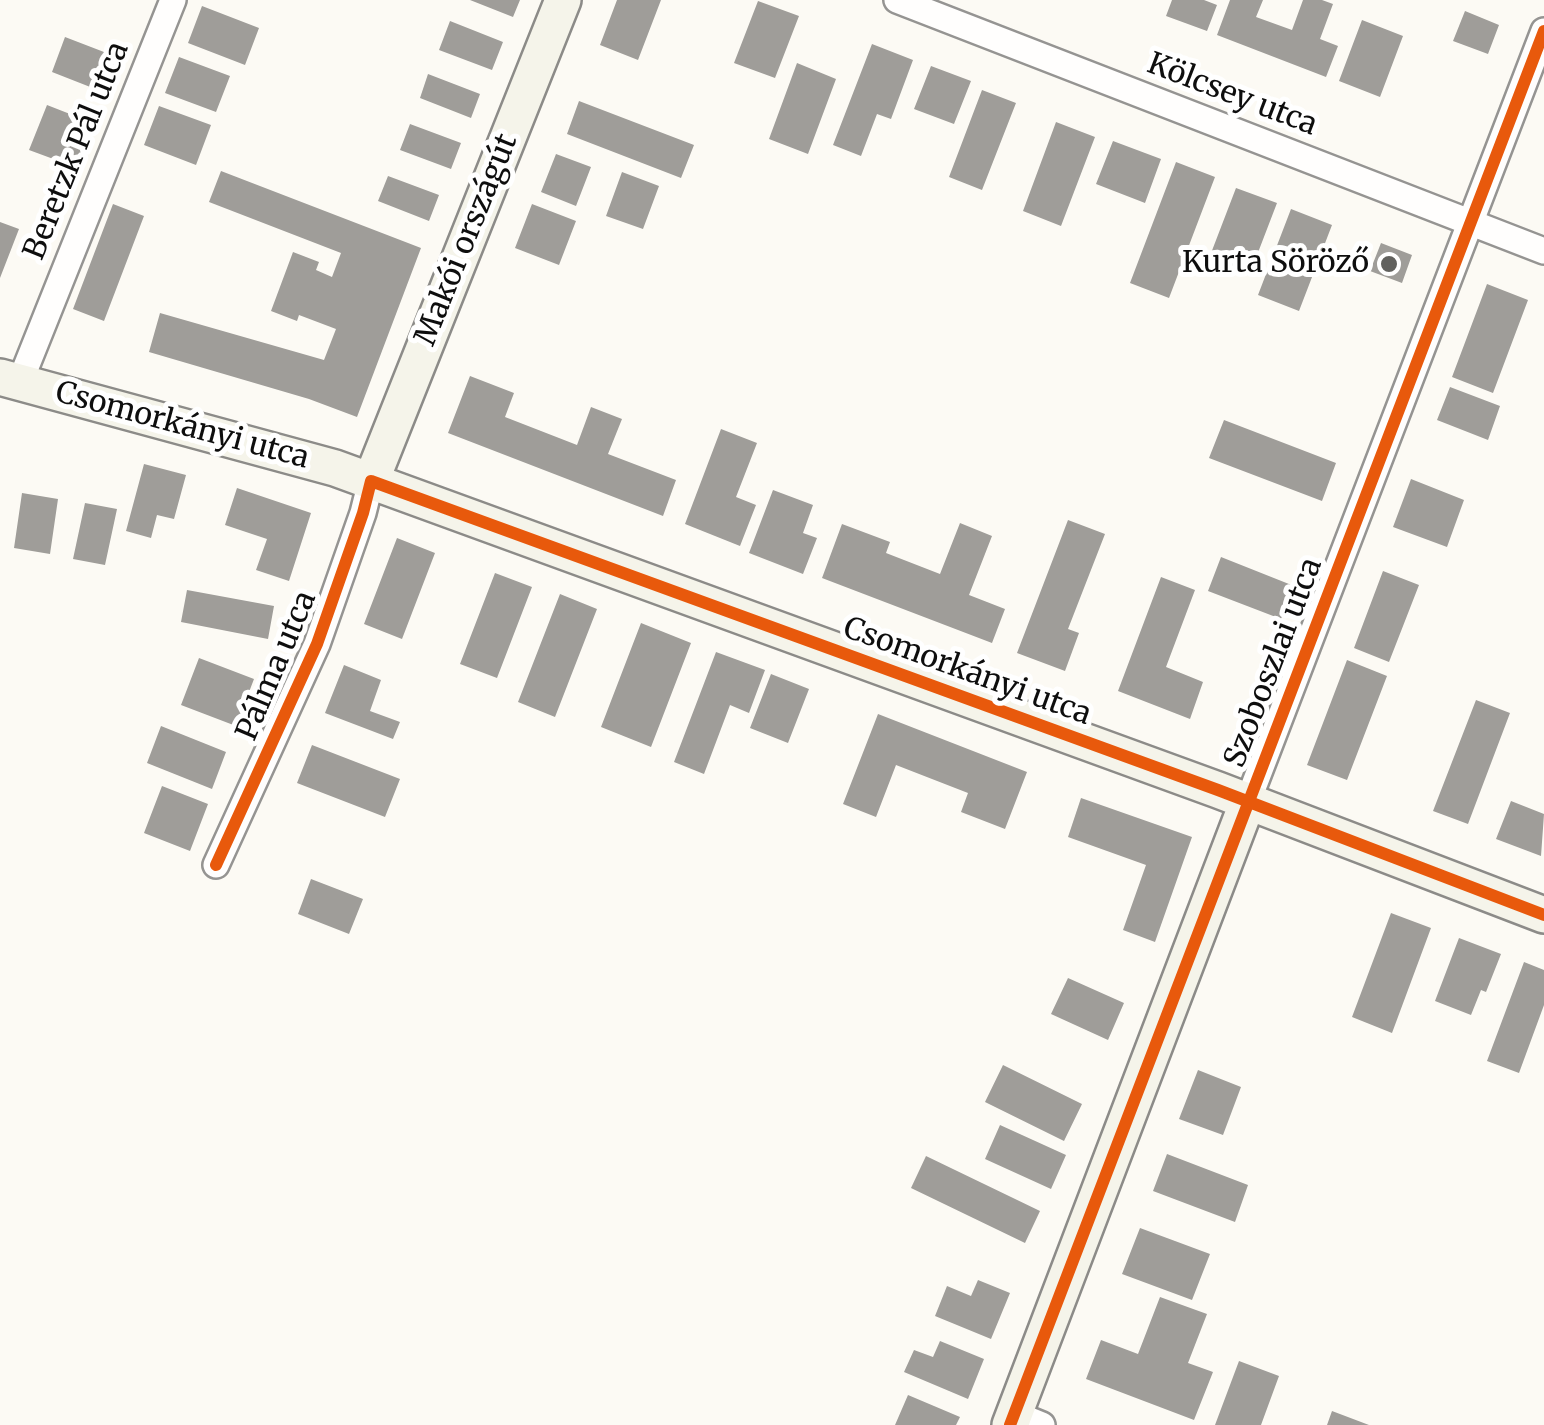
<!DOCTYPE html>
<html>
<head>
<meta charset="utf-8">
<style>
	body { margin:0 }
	canvas { display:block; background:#fcfaf4 }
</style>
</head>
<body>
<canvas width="1544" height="1425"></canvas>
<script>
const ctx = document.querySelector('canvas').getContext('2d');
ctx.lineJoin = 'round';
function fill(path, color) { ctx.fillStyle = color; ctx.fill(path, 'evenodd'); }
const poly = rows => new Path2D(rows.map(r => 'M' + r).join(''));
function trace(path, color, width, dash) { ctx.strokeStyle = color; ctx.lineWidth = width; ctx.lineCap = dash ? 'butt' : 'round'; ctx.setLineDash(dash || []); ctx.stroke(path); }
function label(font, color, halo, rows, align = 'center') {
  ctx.font = font + ' Merriweather,serif'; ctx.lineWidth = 10; ctx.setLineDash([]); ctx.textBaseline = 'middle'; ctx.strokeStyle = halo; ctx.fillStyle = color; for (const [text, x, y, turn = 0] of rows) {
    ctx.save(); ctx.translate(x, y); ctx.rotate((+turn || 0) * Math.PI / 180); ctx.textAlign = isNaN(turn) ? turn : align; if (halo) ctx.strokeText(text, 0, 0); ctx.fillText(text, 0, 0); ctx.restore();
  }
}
fill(poly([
	[470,0,520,0,513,17],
	[617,0,661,0,638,60,600,45],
	[1172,0,1204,0,1217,5,1207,31,1166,16],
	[1230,0,1263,0,1256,17,1292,30,1303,0,1322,0,1333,4,1320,39,1338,46,1326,77,1217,35],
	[758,1,799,16,775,78,734,63],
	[202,6,259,28,245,65,188,43],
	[1465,11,1499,25,1488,54,1453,41],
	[1362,20,1403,36,1380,97,1339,81],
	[450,21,503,42,492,70,439,50],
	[65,37,117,57,103,92,52,72],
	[872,44,913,60,891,119,877,114,861,156,833,145],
	[179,57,230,76,216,112,165,93],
	[797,63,836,79,808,154,769,139],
	[931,66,971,81,954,124,914,109],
	[428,74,480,94,471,118,420,98],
	[982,90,1016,103,982,190,949,177],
	[579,101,694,145,681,178,567,134],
	[47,105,93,123,75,167,29,150],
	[159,106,211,125,196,165,144,145],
	[1056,122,1095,137,1061,226,1023,211],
	[410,124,461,143,451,169,400,150],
	[1113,141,1161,159,1145,203,1096,184],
	[556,154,591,167,576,206,541,192],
	[1176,162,1215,177,1169,298,1130,283],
	[221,171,421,248,357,417,309,399,149,352,160,313,324,360,336,329,299,315,297,321,271,311,293,252,319,262,316,270,332,277,341,253,209,202],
	[622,172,659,186,643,229,606,216],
	[388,176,439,195,429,221,378,201],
	[1236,188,1277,203,1249,276,1208,261],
	[113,204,144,216,104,321,73,309],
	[532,204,576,221,559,265,515,248],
	[1291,209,1332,225,1299,311,1258,295],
	[0,222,19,229,0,278],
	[1381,243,1412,255,1402,283,1370,271],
	[1487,284,1528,300,1493,393,1452,377],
	[470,376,514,393,505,417,577,445,591,407,622,419,608,454,676,480,663,516,448,433],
	[1450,387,1500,406,1488,440,1437,420],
	[1224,420,1336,463,1322,501,1209,458],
	[721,429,757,443,736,497,756,505,740,546,685,524],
	[144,464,186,475,174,519,157,515,151,538,126,531],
	[1411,479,1464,500,1447,547,1393,527],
	[237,488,311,513,289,581,256,570,267,539,225,525],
	[773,490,813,505,803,533,817,538,803,574,749,553],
	[22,493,58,499,50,554,14,548],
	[85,503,117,509,105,565,73,559],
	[1068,520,1105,534,1068,629,1079,633,1065,671,1017,653],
	[960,523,992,536,969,595,1005,609,992,643,822,578,842,524,890,542,886,553,940,574],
	[397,538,435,553,402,639,364,624],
	[1221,557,1294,586,1281,619,1208,591],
	[1383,571,1419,585,1389,662,1354,648],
	[495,573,532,587,497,678,460,664],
	[1161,577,1195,590,1166,667,1203,682,1190,719,1118,691],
	[187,590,274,606,268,639,181,622],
	[560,594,597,609,555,717,518,702],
	[641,623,691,643,651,747,601,727],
	[716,652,765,670,749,713,730,705,704,774,674,762],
	[199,658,254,679,236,726,181,705],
	[1347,660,1387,676,1347,780,1307,765],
	[344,665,381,680,370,711,400,722,393,739,325,713],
	[771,674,809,689,788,743,750,728],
	[1476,700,1510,713,1468,824,1433,811],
	[878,714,1027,772,1005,829,961,812,968,793,896,765,876,817,843,804],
	[161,726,226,752,212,789,147,763],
	[312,745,400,779,385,817,297,783],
	[162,786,208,804,190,851,144,833],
	[1081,798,1192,837,1155,942,1123,930,1146,865,1068,837],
	[1511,801,1544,814,1541,856,1496,839],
	[311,879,363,899,349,934,298,914],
	[1391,913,1431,928,1392,1033,1352,1017],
	[1459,938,1501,954,1486,992,1481,990,1471,1015,1435,1001],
	[1524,962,1544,970,1544,1005,1519,1073,1487,1061],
	[1068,978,1124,1003,1108,1040,1051,1014],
	[1003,1065,1082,1104,1064,1141,985,1102],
	[1198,1070,1241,1087,1223,1135,1179,1119],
	[1000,1125,1066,1155,1051,1189,985,1159],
	[1167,1154,1248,1185,1235,1222,1153,1191],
	[926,1156,1040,1211,1025,1243,911,1188],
	[1140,1228,1210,1254,1192,1300,1122,1274],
	[978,1280,1010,1293,991,1339,935,1316,947,1286,971,1296],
	[1160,1297,1207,1314,1188,1363,1213,1372,1194,1420,1086,1379,1101,1340,1138,1354],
	[940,1341,984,1359,968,1399,904,1372,914,1350,933,1357],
	[1239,1361,1279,1376,1261,1425,1215,1425],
	[908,1395,960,1417,956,1425,895,1425],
	[1332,1411,1369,1425,1327,1425]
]), '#9f9d99');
const street = poly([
	[897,0,1544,251],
	[20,382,173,0],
	[1248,801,1544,31],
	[216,865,317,644,363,513,371,481],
	[1015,1414,1042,1425]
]);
const secondary = poly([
	[0,377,335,468,1218,790,1544,915],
	[371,481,563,0],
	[1010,1425,1248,801]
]);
trace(street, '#959492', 30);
trace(secondary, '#8c8b88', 40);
trace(street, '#fffefd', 25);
trace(secondary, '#f5f4ea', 35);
trace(poly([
	[216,865,317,644,363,513,371,481,1218,790,1544,915],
	[1010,1425,1544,31]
]), '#e8590c', 12);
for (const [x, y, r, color] of [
	[1389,264,10,"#61615e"]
]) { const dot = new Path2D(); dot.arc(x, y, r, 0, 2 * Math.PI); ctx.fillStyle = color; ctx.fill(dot); trace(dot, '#fff', 4); }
label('30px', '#0e0e0e', '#fff', [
	["Kölcsey utca",1232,95,21],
	["Beretzk Pál utca",77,151,-68],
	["Makói országút",467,240,-68],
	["Csomorkányi utca",182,426,15],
	["Szoboszlai utca",1274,663,-69],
	["Pálma utca",277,666,-67],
	["Csomorkányi utca",967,672,20]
]);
label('30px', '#0e0e0e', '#fff', [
	["Kurta Söröző",1369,264]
], 'right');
</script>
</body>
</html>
